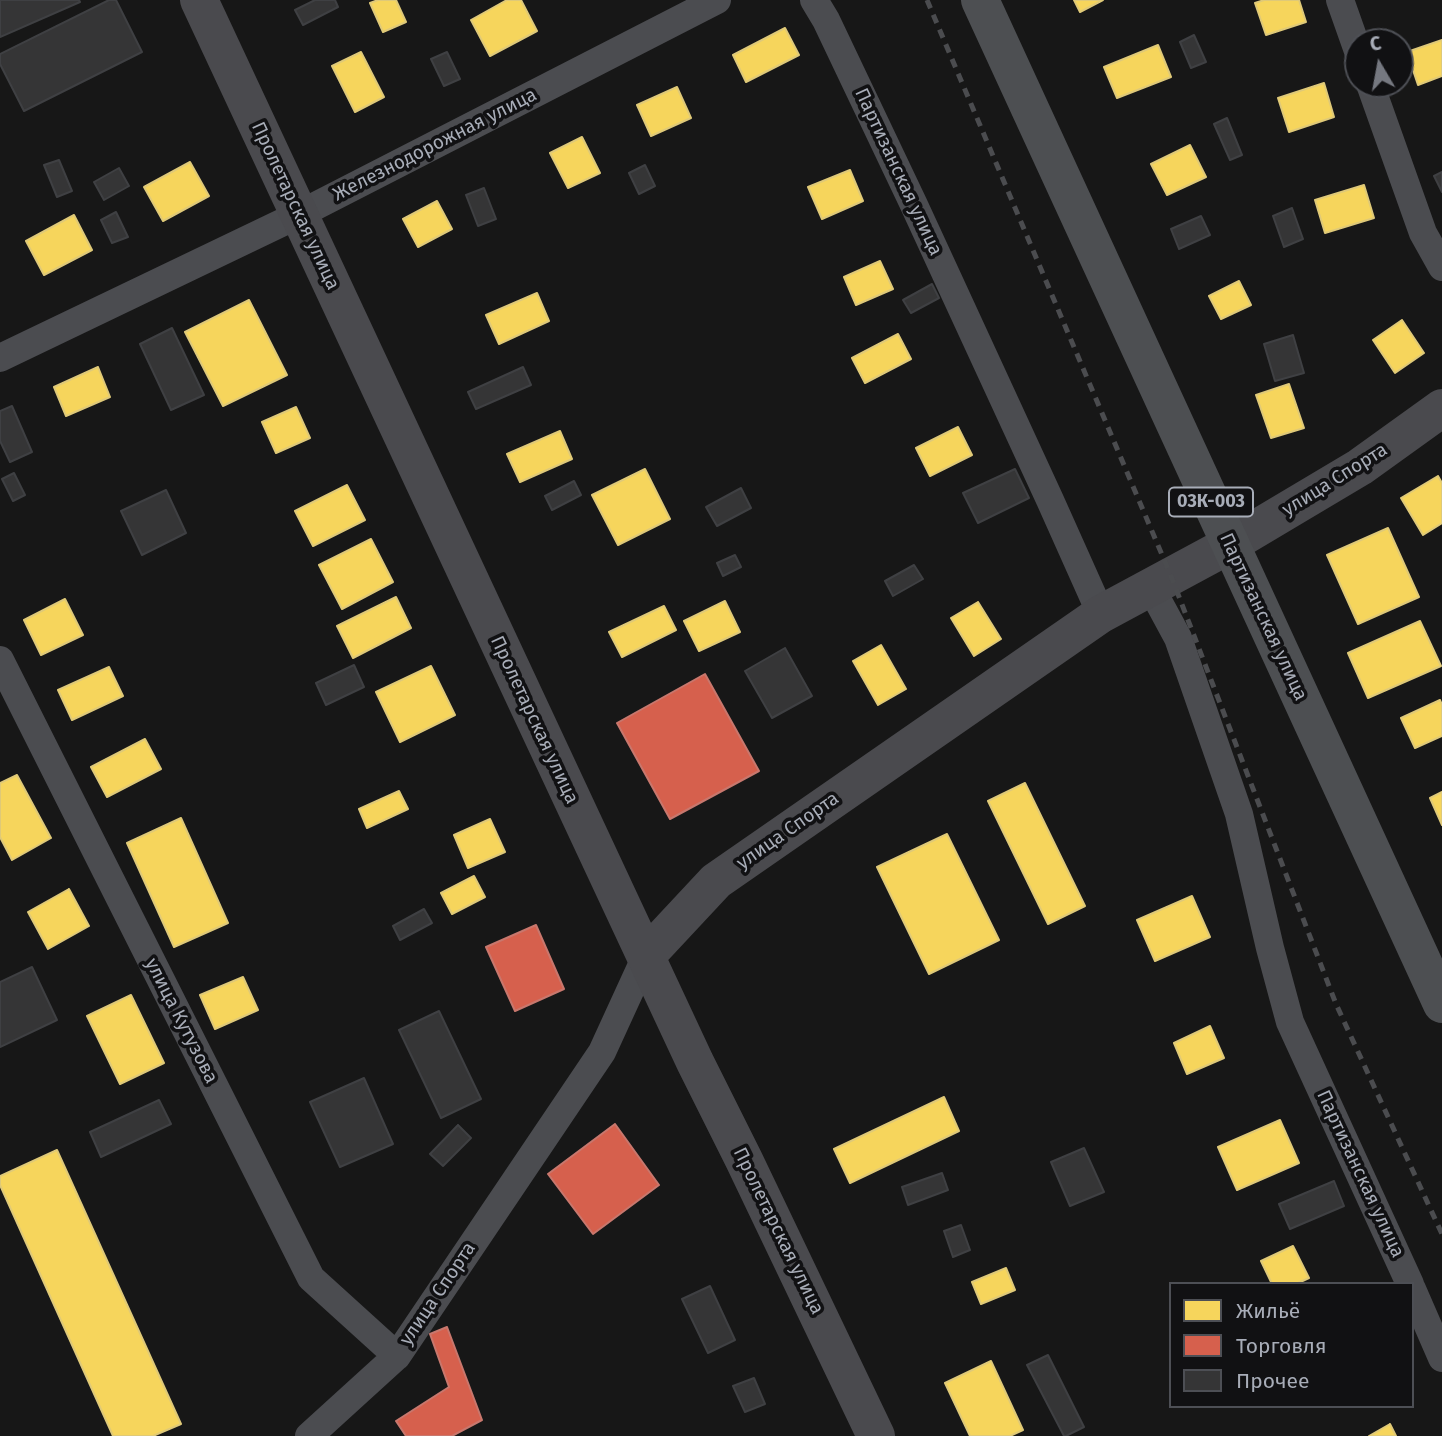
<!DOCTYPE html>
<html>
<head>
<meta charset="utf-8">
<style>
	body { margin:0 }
	#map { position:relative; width:1442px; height:1436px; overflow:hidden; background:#171717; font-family:"Fira Sans",sans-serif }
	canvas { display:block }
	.legend { position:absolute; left:1169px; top:1282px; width:245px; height:126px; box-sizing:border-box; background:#111113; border:2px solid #4d4f55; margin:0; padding:9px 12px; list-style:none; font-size:21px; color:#a8adb8 }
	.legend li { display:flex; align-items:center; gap:14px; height:35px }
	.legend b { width:35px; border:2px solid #4d4f55 }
	.north { position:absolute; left:1344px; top:28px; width:70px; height:70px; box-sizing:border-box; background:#111113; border:2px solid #4d4f55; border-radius:50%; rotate:350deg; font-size:19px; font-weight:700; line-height:28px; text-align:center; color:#a8adb8 }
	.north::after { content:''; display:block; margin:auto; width:24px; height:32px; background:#757880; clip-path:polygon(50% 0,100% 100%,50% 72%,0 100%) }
</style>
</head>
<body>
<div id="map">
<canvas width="1442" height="1436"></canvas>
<ul class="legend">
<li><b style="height:19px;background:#f6d55c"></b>Жильё</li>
<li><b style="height:19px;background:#d6604d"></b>Торговля</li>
<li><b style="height:19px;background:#353536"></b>Прочее</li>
</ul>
<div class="north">С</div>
</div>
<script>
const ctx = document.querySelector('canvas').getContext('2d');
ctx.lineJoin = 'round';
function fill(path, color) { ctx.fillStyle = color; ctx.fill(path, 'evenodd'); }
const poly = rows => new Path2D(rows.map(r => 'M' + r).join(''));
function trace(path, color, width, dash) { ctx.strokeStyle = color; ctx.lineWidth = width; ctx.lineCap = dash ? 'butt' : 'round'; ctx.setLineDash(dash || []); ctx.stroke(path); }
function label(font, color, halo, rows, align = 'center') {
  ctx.font = font + ' "Fira Sans",sans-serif'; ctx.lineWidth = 7; ctx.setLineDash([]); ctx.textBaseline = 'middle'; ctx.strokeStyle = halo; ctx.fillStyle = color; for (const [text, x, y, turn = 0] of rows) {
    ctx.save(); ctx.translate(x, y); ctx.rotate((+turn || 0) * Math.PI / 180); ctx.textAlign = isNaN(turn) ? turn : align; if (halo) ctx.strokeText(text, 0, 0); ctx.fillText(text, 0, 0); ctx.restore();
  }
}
const homes = poly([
	[378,0,396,0,406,22,383,32,370,3,378,0],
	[507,0,521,0,537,31,490,56,471,20,507,0],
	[1074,0,1103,0,1080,12,1074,0],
	[1264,0,1299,0,1306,22,1266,35,1255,3,1264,0],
	[785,28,799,55,746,82,733,55,785,28],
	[1442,40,1442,76,1418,85,1407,52,1442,40],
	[1158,45,1171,77,1117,98,1104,67,1158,45],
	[361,52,384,97,355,112,332,66,361,52],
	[1324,83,1334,117,1289,132,1278,98,1324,83],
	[677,87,691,118,651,136,637,105,677,87],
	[582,137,600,173,568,188,550,153,582,137],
	[1190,145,1206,177,1167,195,1151,164,1190,145],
	[190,162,209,196,163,221,144,187,190,162],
	[850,170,863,201,822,219,808,187,850,170],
	[1364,185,1374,218,1325,233,1315,200,1364,185],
	[437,201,452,229,418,247,403,219,437,201],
	[74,215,92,250,44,275,26,241,74,215],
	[880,261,893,289,856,305,844,277,880,261],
	[1239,281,1251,305,1221,319,1209,296,1239,281],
	[537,293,549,321,499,344,486,315,537,293],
	[249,300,287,375,223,406,185,332,249,300],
	[1402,320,1424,353,1395,373,1373,340,1402,320],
	[898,334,911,359,865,383,852,358,898,334],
	[98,367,110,397,66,416,54,387,98,367],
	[1289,384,1304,428,1271,438,1256,395,1289,384],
	[296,407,310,438,276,453,262,422,296,407],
	[958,427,972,455,930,476,916,448,958,427],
	[560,431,572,459,520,482,507,454,560,431],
	[645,469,670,519,618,545,592,495,645,469],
	[1438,476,1442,483,1442,523,1423,535,1401,498,1438,476],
	[347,485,365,520,313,546,295,511,347,485],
	[1388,528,1419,597,1358,624,1327,555,1388,528],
	[371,539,393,582,342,609,319,565,371,539],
	[396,597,411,628,353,658,337,626,396,597],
	[65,599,83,635,41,655,24,620,65,599],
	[725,601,740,632,699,651,684,621,725,601],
	[978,602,1001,639,974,656,951,618,978,602],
	[664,606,676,630,622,657,609,632,664,606],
	[1420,621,1441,666,1368,698,1348,653,1420,621],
	[881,645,906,689,878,705,853,661,881,645],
	[431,666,455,715,400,742,376,692,431,666],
	[109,667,123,696,72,720,58,690,109,667],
	[1440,700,1442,705,1442,736,1415,748,1401,718,1440,700],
	[145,739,161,769,107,797,91,767,145,739],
	[17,775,51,838,12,860,0,837,0,783,17,775],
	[1025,783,1085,906,1048,924,988,801,1025,783],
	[399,791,408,809,367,828,359,809,399,791],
	[1442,792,1442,825,1430,798,1442,792],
	[181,818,228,923,174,947,127,843,181,818],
	[490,819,505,852,468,868,454,835,490,819],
	[947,834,999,940,929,974,877,867,947,834],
	[474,876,485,897,452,914,441,893,474,876],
	[69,889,89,926,48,949,28,912,69,889],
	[1192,896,1210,937,1155,961,1137,920,1192,896],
	[243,977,258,1010,215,1029,200,995,243,977],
	[131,995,164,1063,120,1084,87,1016,131,995],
	[1210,1026,1224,1058,1187,1074,1174,1043,1210,1026],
	[944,1097,959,1131,850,1183,834,1149,944,1097],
	[1280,1120,1299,1163,1237,1190,1218,1147,1280,1120],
	[57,1150,181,1424,153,1436,113,1436,0,1185,0,1176,57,1150],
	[1293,1246,1309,1278,1296,1284,1272,1284,1261,1261,1293,1246],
	[1006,1268,1015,1290,981,1304,972,1282,1006,1268],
	[991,1361,1023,1430,1010,1436,970,1436,945,1383,991,1361],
	[1390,1424,1396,1436,1369,1436,1390,1424]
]);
fill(homes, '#f6d55c');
trace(homes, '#dfc978', 2);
const shops = poly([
	[705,674,759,771,670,819,617,723,705,674],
	[536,925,564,989,515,1011,486,947,536,925],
	[615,1124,659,1185,593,1234,548,1174,615,1124],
	[447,1327,482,1420,452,1436,406,1436,396,1421,449,1387,430,1334,447,1327]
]);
fill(shops, '#d6604d');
trace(shops, '#c8776d', 2);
const building = poly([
	[0,0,79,0,80,2,0,37,0,0],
	[109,0,116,0,142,52,24,111,0,64,0,54,109,0],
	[315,0,335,0,338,7,303,25,295,10,315,0],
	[1194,35,1206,62,1191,68,1180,42,1194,35],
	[447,52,460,79,444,86,431,59,447,52],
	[1227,118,1242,155,1230,160,1214,124,1227,118],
	[59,160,72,191,57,197,44,165,59,160],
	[645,165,655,186,639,194,629,173,645,165],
	[119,168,129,186,104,200,94,182,119,168],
	[1442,172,1442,192,1434,176,1442,172],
	[484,188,496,219,478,226,466,195,484,188],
	[1292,208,1303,239,1284,247,1273,216,1292,208],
	[116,212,128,237,112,243,101,220,116,212],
	[1201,216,1210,235,1179,249,1171,229,1201,216],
	[932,284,939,298,911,313,903,300,932,284],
	[172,328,204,395,171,410,140,344,172,328],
	[1293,335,1304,373,1275,381,1264,344,1293,335],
	[523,367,531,385,476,409,468,392,523,367],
	[12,406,32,452,10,462,0,441,0,411,12,406],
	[1015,469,1029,498,978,523,963,493,1015,469],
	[14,473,25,495,13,501,2,479,14,473],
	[574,481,581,495,552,510,545,496,574,481],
	[741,488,751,508,717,526,706,507,741,488],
	[166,490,186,533,142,555,121,511,166,490],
	[735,555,741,567,723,576,717,563,735,555],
	[914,565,923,579,893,596,885,581,914,565],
	[785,648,812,696,772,718,745,671,785,648],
	[354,665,364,687,326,705,316,683,354,665],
	[424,909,432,923,400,940,393,926,424,909],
	[32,967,57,1020,0,1047,0,982,32,967],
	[439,1011,481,1099,441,1118,399,1030,439,1011],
	[364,1078,393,1144,340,1167,310,1102,364,1078],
	[159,1100,171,1124,101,1157,90,1132,159,1100],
	[458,1125,471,1138,443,1166,430,1154,458,1125],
	[1084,1148,1104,1192,1070,1206,1051,1162,1084,1148],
	[942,1173,948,1190,908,1205,902,1187,942,1173],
	[1334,1181,1344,1206,1290,1229,1279,1204,1334,1181],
	[961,1225,970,1250,953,1257,944,1231,961,1225],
	[710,1286,735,1340,708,1353,682,1299,710,1286],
	[1048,1355,1084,1427,1066,1436,1064,1436,1027,1365,1048,1355],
	[754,1378,765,1404,745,1412,733,1386,754,1378]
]);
fill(building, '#353536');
trace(building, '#3f4043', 2);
trace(poly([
	[814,0,826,20,914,205,1050,500,1101,614],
	[1340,0,1358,51],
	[1370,84,1423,233,1442,267],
	[0,358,298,215,717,0],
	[1151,588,1178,638,1239,814,1270,948,1290,1022,1410,1284],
	[0,660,311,1278,397,1356],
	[1412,1289,1442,1358],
	[309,1436,397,1356,602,1052,646,956]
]), '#4b4c50', 28);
trace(poly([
	[199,0,695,1062,744,1160,876,1436],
	[646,956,716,881,1101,614,1229,545,1360,467,1442,408]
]), '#4a4a4e', 38);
trace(poly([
	[980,0,1442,1004]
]), '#4d4f52', 38);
trace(poly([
	[927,0,1171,576,1336,1004,1442,1234]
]), '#4b4c4f', 5, [9, 7]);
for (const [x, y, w] of [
	[1211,502,84]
]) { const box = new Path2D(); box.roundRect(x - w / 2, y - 14.5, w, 29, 5); ctx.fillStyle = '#111113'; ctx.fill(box); trace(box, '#a8adb8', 2); }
label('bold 18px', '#a8adb8', null, [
	["03К-003",1211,502]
]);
label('19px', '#a8adb8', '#111113', [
	["Железнодорожная улица",435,145,-27],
	["Партизанская улица",898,172,65],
	["Пролетарская улица",295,206,65],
	["улица Спорта",1335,480,-32],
	["Партизанская улица",1263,617,65],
	["Пролетарская улица",534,720,65],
	["улица Спорта",788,831,-35],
	["улица Кутузова",181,1021,63],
	["Партизанская улица",1360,1174,65],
	["Пролетарская улица",778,1231,64],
	["улица Спорта",438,1294,-56]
]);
</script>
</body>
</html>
